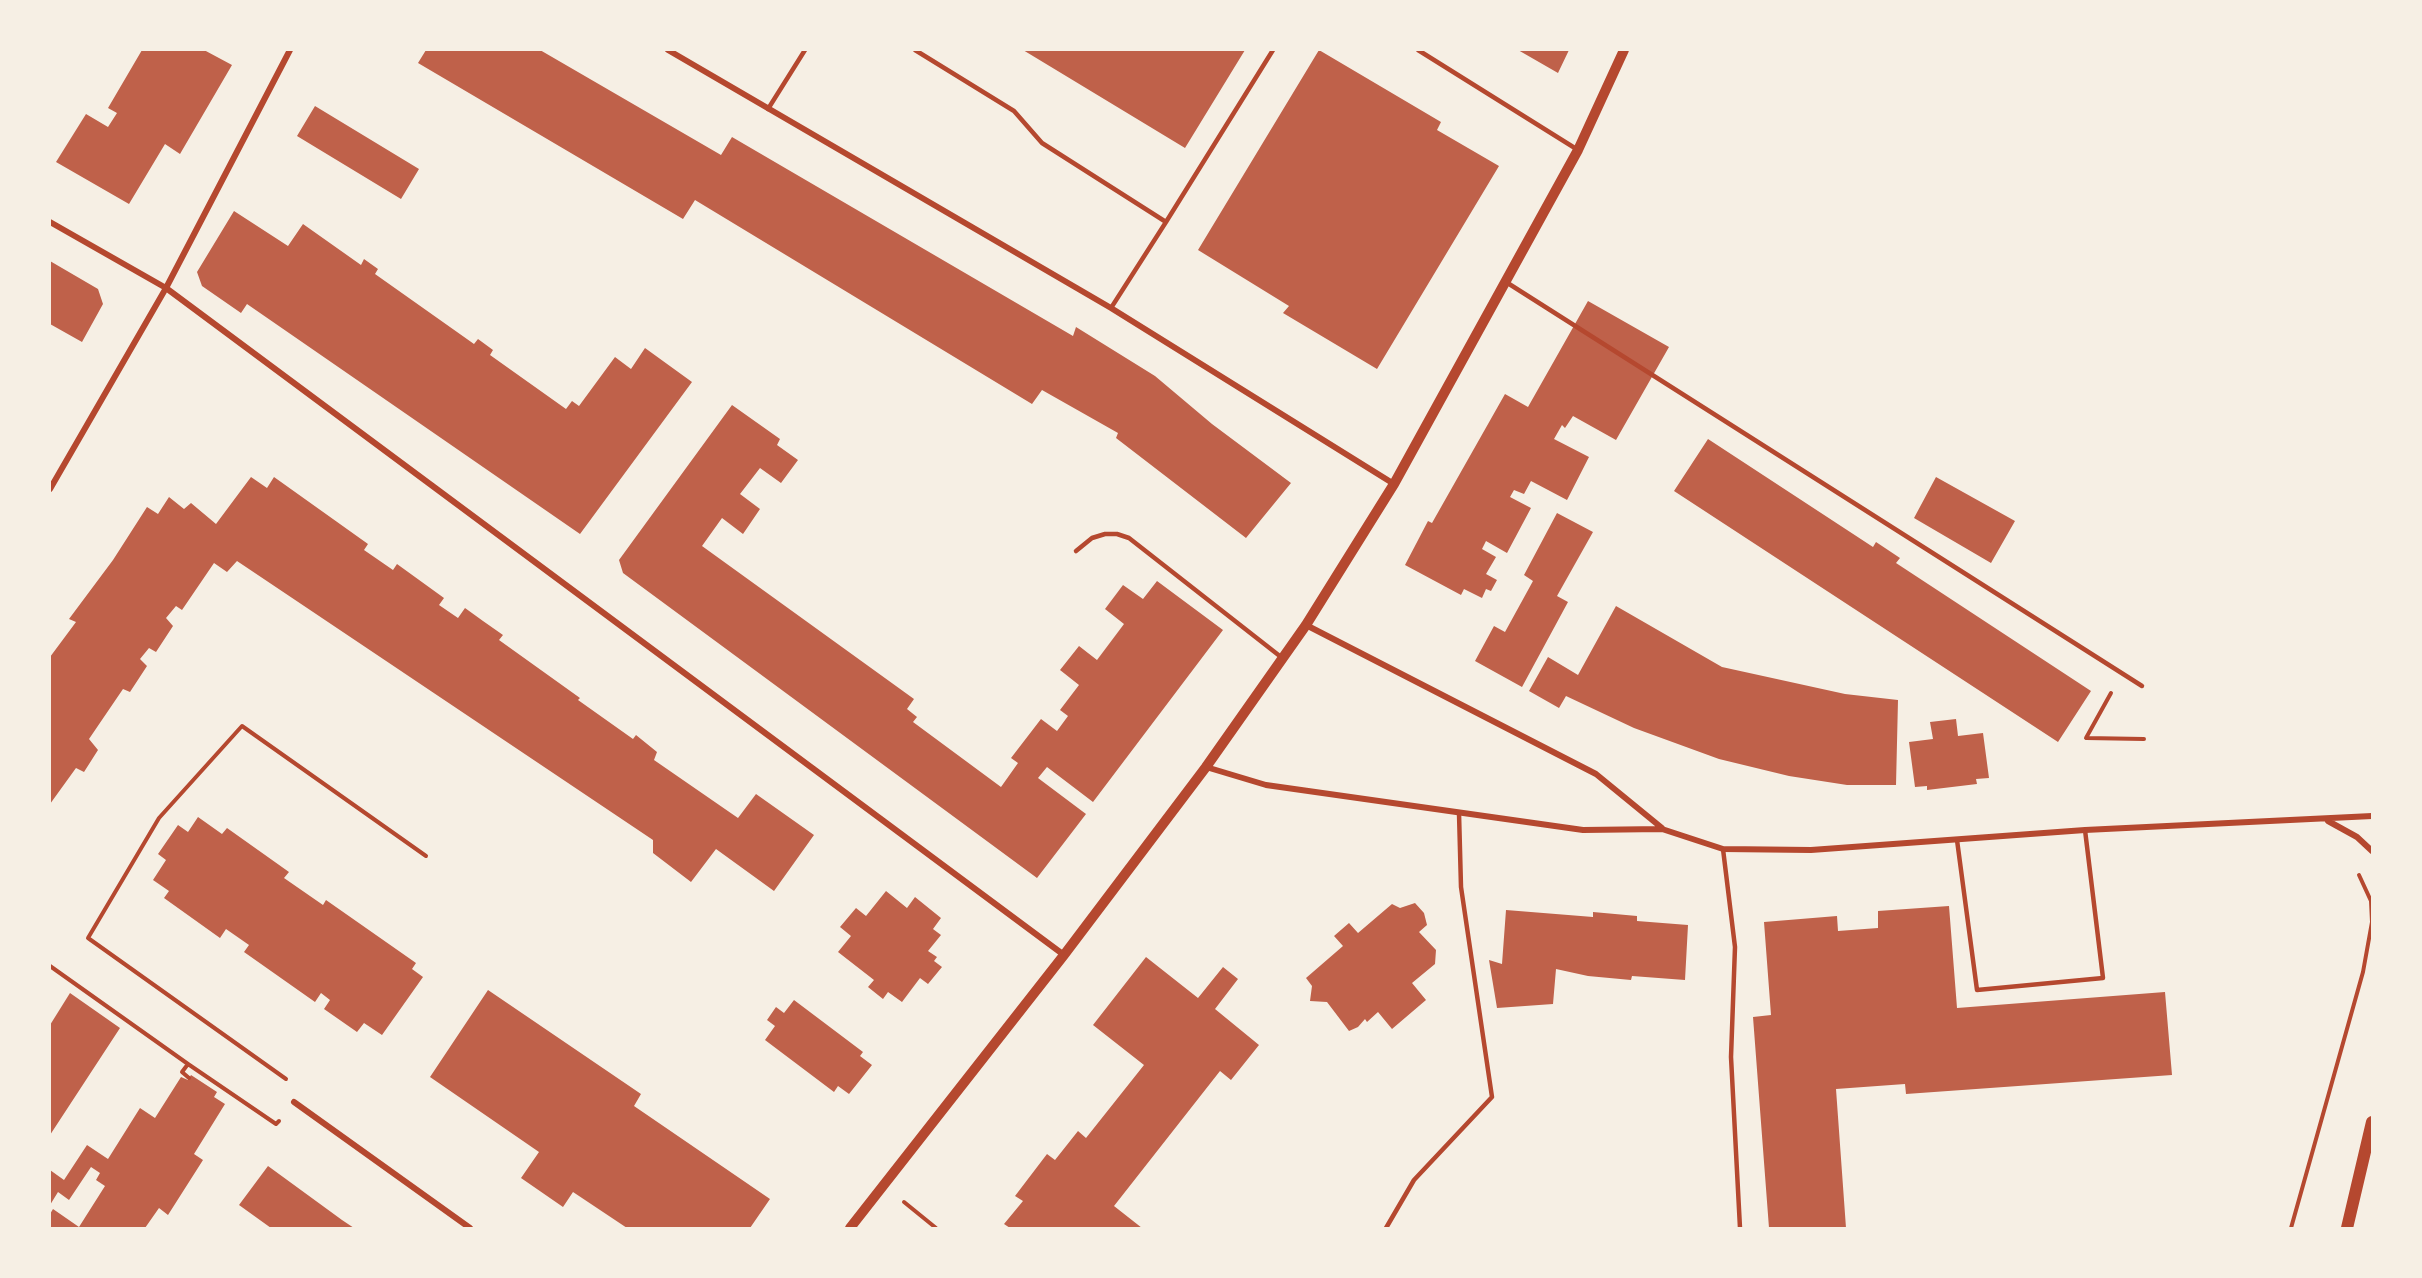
<!DOCTYPE html>
<html>
<head>
<meta charset="utf-8">
<style>
	body { margin:0 }
	#map { position:relative; width:2422px; height:1278px; overflow:hidden; background:#f6efe4; font-family:Montserrat,sans-serif }
	canvas { display:block }
	.frame { position:absolute; inset:0; border:51px solid #f6efe4; pointer-events:none }
</style>
</head>
<body>
<div id="map">
<canvas width="2422" height="1278"></canvas>
<div class="frame"></div>
</div>
<script>
const ctx = document.querySelector('canvas').getContext('2d');
ctx.lineJoin = 'round';
function fill(path, color) { ctx.fillStyle = color; ctx.fill(path, 'evenodd'); }
const poly = rows => new Path2D(rows.map(r => 'M' + r).join(''));
function trace(path, color, width, dash) { ctx.strokeStyle = color; ctx.lineWidth = width; ctx.lineCap = dash ? 'butt' : 'round'; ctx.setLineDash(dash || []); ctx.stroke(path); }
fill(poly([
	[142,50,204,50,232,65,180,154,165,144,129,204,56,162,86,114,108,127,117,113,108,108],
	[426,50,540,50,721,155,732,137,1073,336,1076,327,1155,376,1212,424,1291,483,1246,538,1116,438,1118,433,1042,390,1032,404,695,200,683,219,418,63],
	[1023,50,1245,50,1185,148],
	[1319,50,1441,122,1437,130,1499,166,1377,369,1283,313,1289,306,1198,250],
	[1518,50,1569,50,1558,73],
	[315,106,419,169,401,199,297,136],
	[234,211,288,246,303,224,361,265,364,259,378,269,375,274,474,344,478,339,493,350,490,355,566,409,572,401,579,406,615,357,631,369,645,348,692,382,580,534,247,304,241,313,202,286,197,272],
	[50,261,98,289,103,304,82,342,50,324],
	[1588,301,1669,347,1616,440,1573,416,1565,428,1562,425,1554,439,1589,457,1567,500,1531,481,1524,494,1514,490,1510,497,1531,508,1507,553,1486,541,1482,549,1496,557,1486,574,1497,580,1491,591,1486,589,1482,598,1464,589,1461,595,1405,565,1428,521,1432,523,1505,394,1528,407],
	[732,405,780,439,777,445,798,460,781,483,760,468,740,494,760,509,743,534,722,518,702,546,914,699,907,709,917,717,913,722,1001,787,1018,763,1011,758,1041,719,1057,731,1068,716,1060,710,1079,685,1060,670,1079,646,1097,660,1124,624,1105,609,1123,585,1143,599,1157,581,1223,630,1093,802,1047,767,1038,778,1086,814,1037,878,623,573,619,560],
	[1708,439,1873,547,1876,542,1900,558,1896,563,2091,691,2058,742,1674,491],
	[251,477,267,488,274,477,368,544,364,550,393,570,397,564,444,598,439,605,458,618,465,608,483,621,503,635,499,640,580,698,578,700,633,739,636,735,657,752,654,760,738,818,756,794,814,835,774,891,716,849,691,882,653,853,653,840,237,561,227,572,214,563,182,610,176,606,166,618,173,626,156,652,149,648,140,659,147,666,130,692,123,689,89,739,98,750,84,772,76,768,50,804,50,657,76,622,69,619,113,560,147,507,158,514,169,497,184,509,191,503,216,524],
	[1936,477,2015,521,1991,563,1914,518],
	[1557,513,1593,532,1557,596,1568,602,1522,687,1475,661,1494,626,1505,632,1533,581,1524,575],
	[1616,606,1722,667,1845,694,1898,700,1896,785,1847,785,1789,776,1719,759,1634,728,1566,696,1559,708,1529,691,1548,657,1578,675],
	[1956,719,1958,736,1983,733,1989,778,1976,779,1977,784,1927,790,1927,786,1915,787,1909,742,1933,739,1930,722],
	[198,817,222,834,227,828,289,872,284,878,323,905,326,900,416,963,412,969,423,977,382,1035,364,1023,357,1032,324,1009,330,1000,321,993,315,1002,244,952,249,945,226,929,220,938,164,898,169,891,153,880,166,860,158,854,178,825,188,832],
	[886,891,907,908,915,897,941,918,933,929,941,935,928,951,937,957,934,961,942,967,928,984,920,978,902,1002,888,992,883,999,868,987,874,980,838,952,851,936,840,927,856,908,866,916],
	[1415,903,1424,913,1427,925,1419,932,1436,950,1435,964,1412,983,1426,1000,1392,1029,1378,1012,1367,1022,1365,1019,1358,1027,1349,1031,1327,1002,1310,1001,1312,986,1306,978,1343,946,1334,936,1349,923,1358,933,1392,904,1400,908],
	[1949,906,1957,1008,2165,992,2172,1075,1906,1094,1905,1084,1836,1089,1846,1228,1769,1228,1753,1017,1771,1015,1764,922,1837,916,1838,931,1878,928,1878,911],
	[1506,910,1593,917,1593,912,1637,916,1637,921,1688,925,1685,980,1632,976,1631,980,1588,976,1556,969,1553,1004,1497,1008,1489,960,1502,964],
	[1146,957,1198,998,1223,967,1238,979,1215,1009,1259,1045,1231,1080,1220,1071,1114,1206,1142,1228,1010,1228,1004,1224,1023,1201,1015,1196,1047,1154,1055,1160,1078,1131,1086,1138,1144,1065,1093,1025],
	[488,990,641,1094,634,1106,770,1199,750,1228,627,1228,573,1192,563,1207,521,1178,539,1152,430,1077],
	[70,993,120,1028,50,1135,50,1025],
	[794,1000,863,1052,860,1056,872,1065,849,1094,838,1086,834,1092,765,1040,775,1026,767,1020,776,1007,784,1013],
	[191,1075,217,1092,214,1097,225,1104,194,1154,203,1160,168,1215,159,1208,145,1228,50,1228,50,1214,53,1209,79,1227,105,1186,96,1180,100,1173,91,1167,69,1200,58,1192,50,1205,50,1170,64,1180,87,1145,108,1159,140,1108,155,1118,181,1077,188,1080],
	[268,1166,342,1220,354,1228,271,1228,239,1205]
]), '#bf614a');
trace(poly([
	[2111,693,2086,738,2144,739],
	[50,966,188,1064],
	[189,1078,182,1072,188,1064,276,1124,279,1121],
	[286,1079,88,938,159,818,242,726,426,856],
	[904,1202,936,1228],
	[2291,1228,2363,972,2372,922,2371,901,2359,875]
]), '#b5482f', 4);
trace(poly([
	[915,50,1014,111,1042,143,1166,222,1111,308],
	[1418,50,1578,150],
	[768,109,805,50],
	[1166,222,1273,50],
	[1506,282,2142,686],
	[1076,551,1092,538,1105,534,1117,534,1129,538,1281,657],
	[1957,840,1977,990,2103,978,2085,830],
	[1723,849,1735,947,1731,1057,1740,1228],
	[1386,1228,1414,1180,1492,1097,1461,887,1459,813]
]), '#b5482f', 4.5);
trace(poly([
	[668,50,1111,308,1394,484],
	[50,222,166,288,1064,955],
	[50,489,166,288,290,50],
	[1306,625,1596,774,1662,828],
	[1206,767,1266,785,1583,830,1662,829,1723,849,1811,850,2085,830,2372,816],
	[2328,821,2357,837,2372,851],
	[294,1102,470,1228]
]), '#b5482f', 6);
trace(poly([
	[850,1228,1064,955,1206,767,1306,625,1394,484,1578,150,1624,50]
]), '#b5482f', 10);
trace(poly([
	[2347,1228,2372,1122]
]), '#b5482f', 12);
</script>
</body>
</html>
